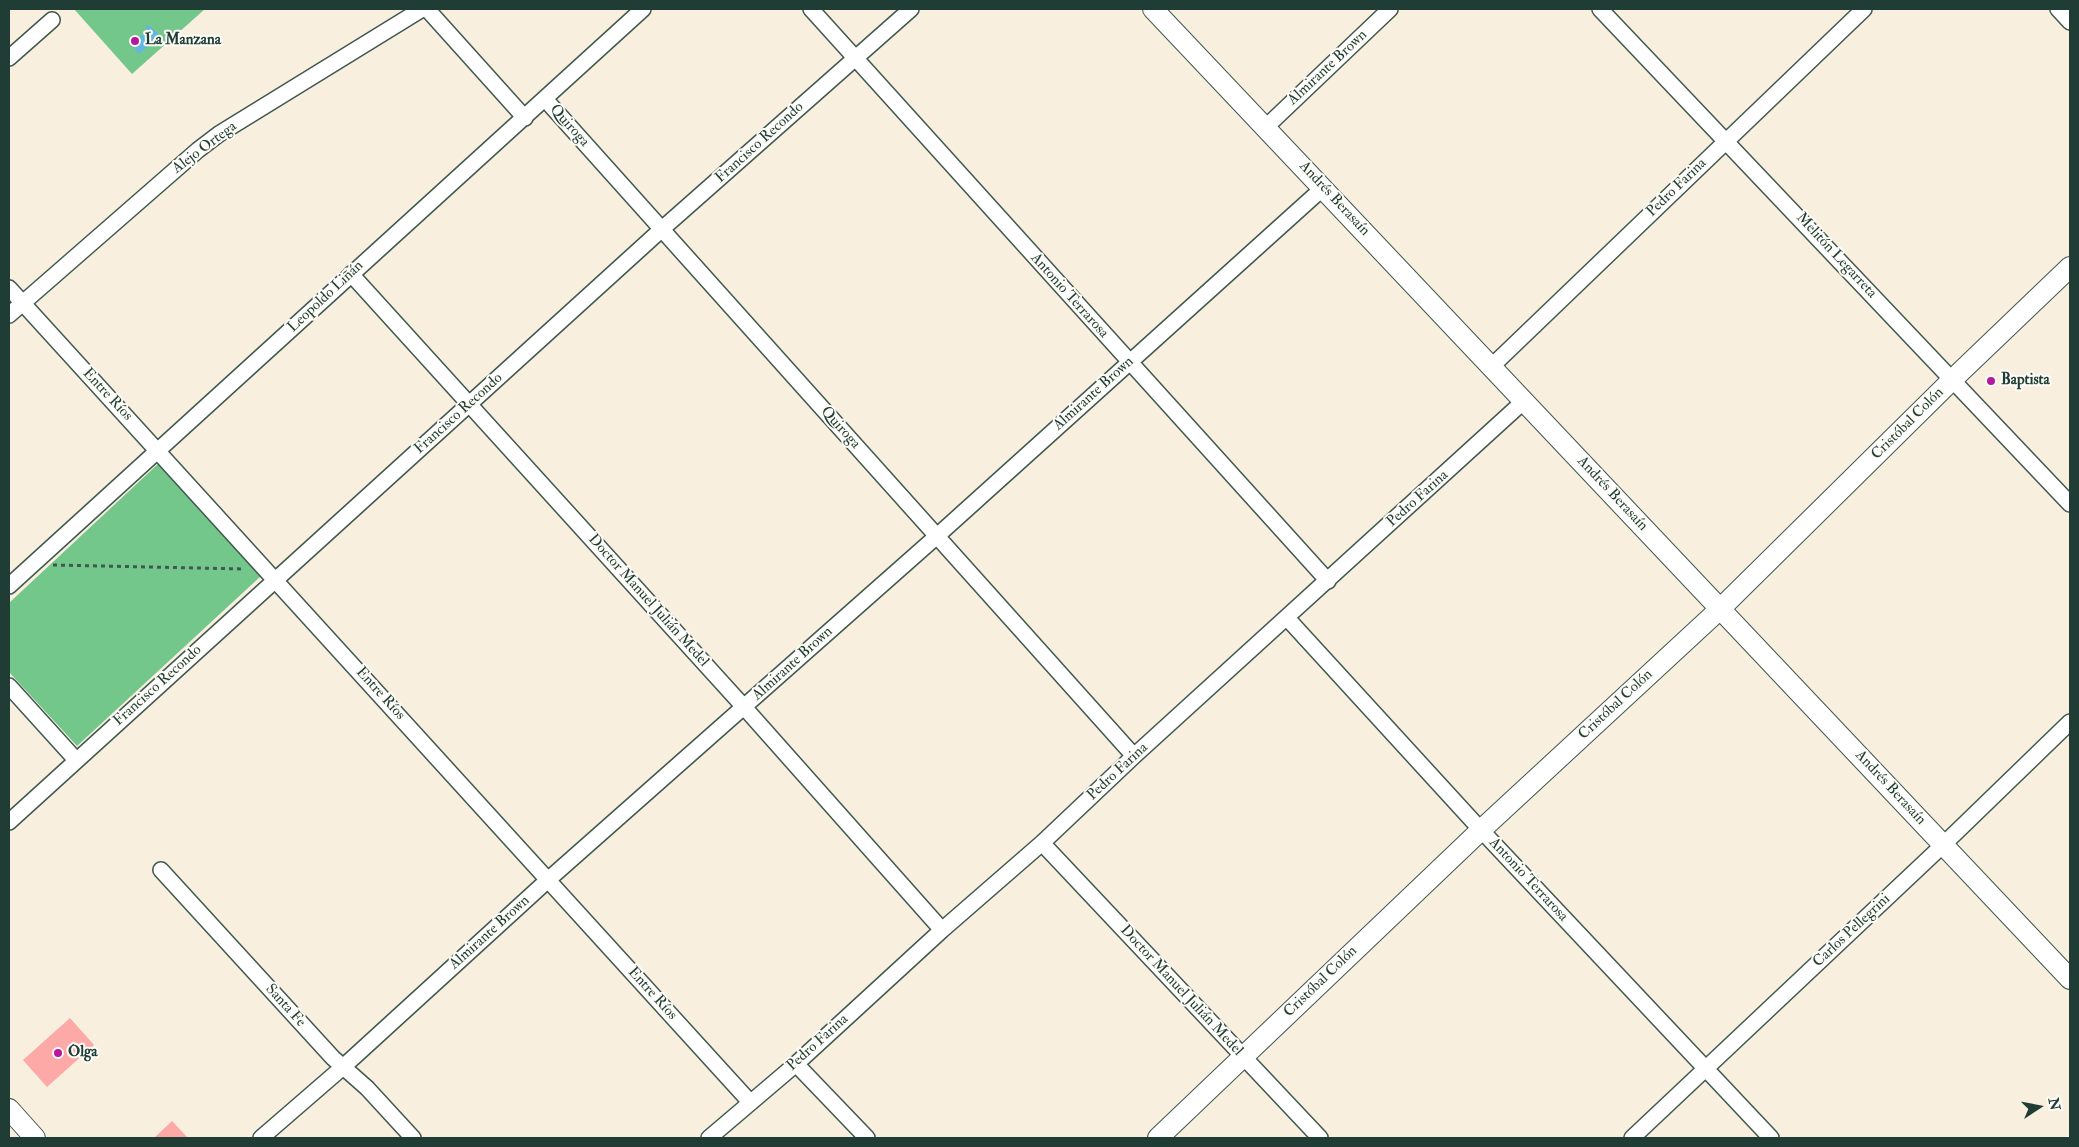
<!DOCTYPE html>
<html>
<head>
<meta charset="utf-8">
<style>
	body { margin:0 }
	#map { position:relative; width:2079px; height:1147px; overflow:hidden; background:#f8efde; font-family:"IM FELL Double Pica",serif }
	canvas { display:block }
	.frame { position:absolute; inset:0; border:10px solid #1f3d34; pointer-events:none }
	.north { position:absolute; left:2014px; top:1082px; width:50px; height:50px; -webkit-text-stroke:4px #fdfcf7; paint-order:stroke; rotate:79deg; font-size:14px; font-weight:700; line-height:20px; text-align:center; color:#1f3d34 }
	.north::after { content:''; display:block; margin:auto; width:18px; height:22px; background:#1f3d34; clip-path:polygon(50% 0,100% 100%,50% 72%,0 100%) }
</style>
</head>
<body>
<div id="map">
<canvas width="2079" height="1147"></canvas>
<div class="frame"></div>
<div class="north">N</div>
</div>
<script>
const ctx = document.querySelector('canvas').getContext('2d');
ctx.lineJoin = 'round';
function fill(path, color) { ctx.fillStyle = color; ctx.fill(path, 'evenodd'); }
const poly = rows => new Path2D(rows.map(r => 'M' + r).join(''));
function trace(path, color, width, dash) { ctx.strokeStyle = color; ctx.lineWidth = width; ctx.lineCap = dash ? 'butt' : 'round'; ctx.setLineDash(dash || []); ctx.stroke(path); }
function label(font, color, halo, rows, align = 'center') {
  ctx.font = font + ' "IM FELL Double Pica",serif'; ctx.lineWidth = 4; ctx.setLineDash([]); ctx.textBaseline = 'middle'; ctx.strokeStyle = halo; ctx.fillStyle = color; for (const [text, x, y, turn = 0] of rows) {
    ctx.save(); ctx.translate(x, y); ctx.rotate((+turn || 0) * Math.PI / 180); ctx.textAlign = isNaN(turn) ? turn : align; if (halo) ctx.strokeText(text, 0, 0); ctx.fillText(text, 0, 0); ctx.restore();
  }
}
fill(poly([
	[74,9,205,9,132,74],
	[158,464,261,576,77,746,9,672,9,603]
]), '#73c78b');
fill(poly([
	[149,25,160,36,139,54,131,44,147,31,146,27]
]), '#64b5df');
fill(poly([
	[70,1018,94,1045,47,1087,23,1060],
	[172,1121,188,1138,154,1138]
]), '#fca9a8');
const street = poly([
	[427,9,525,118],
	[811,9,1328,581],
	[1600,9,2070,504],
	[2058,9,2070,22],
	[9,58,52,20],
	[545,99,1134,756],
	[1266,127,1390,9],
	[351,274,744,707,942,930],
	[9,288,750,1102],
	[9,315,198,150,219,134,422,9],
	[1491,367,1864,9],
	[9,586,643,9],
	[1287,618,1481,830,1771,1138],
	[9,686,76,760],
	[9,822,662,229,911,9],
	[1042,843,1320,1138],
	[161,870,333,1058,367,1088,413,1138],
	[796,1064,867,1138],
	[261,1138,343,1067,549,879,937,536,1323,188],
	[709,1138,796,1064,942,930,1042,843,1134,756,1524,401],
	[1632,1138,1943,845,2070,722]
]);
const secondary = poly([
	[1153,9,2070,979],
	[9,1109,35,1138],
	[1158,1138,1481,830,1720,609,1953,379,2070,267]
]);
trace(street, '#40584e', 18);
trace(secondary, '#40584e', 22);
trace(poly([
	[53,565,244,569]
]), '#40584e', 3, [4, 4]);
trace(street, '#fff', 15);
trace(secondary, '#fff', 20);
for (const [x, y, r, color] of [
	[135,41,5,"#b5179e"],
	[1991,381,5,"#b5179e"],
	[58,1053,5,"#b5179e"]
]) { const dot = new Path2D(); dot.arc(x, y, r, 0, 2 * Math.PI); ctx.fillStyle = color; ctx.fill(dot); trace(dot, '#fdfcf7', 2); }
label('bold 15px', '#1f3d34', '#fdfcf7', [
	["La Manzana",145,41],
	["Baptista",2001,381],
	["Olga",68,1053]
], 'left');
label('15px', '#1f3d34', '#fdfcf7', [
	["Almirante Brown",1328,68,-43],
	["Quiroga",569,126,48],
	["Francisco Recondo",760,143,-42],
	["Alejo Ortega",205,148,-37],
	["Pedro Farina",1677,188,-44],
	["Andrés Berasaín",1334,199,47],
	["Melitón Legarreta",1836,256,47],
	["Antonio Terrarosa",1069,296,48],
	["Leopoldo Liñán",326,297,-43],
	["Almirante Brown",1094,394,-42],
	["Entre Ríos",107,395,47],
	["Francisco Recondo",459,414,-42],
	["Cristóbal Colón",1908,424,-45],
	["Quiroga",840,428,48],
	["Andrés Berasaín",1612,494,47],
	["Pedro Farina",1418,499,-42],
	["Doctor Manuel Julián Medel",648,601,48],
	["Almirante Brown",793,664,-42],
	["Francisco Recondo",158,686,-42],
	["Entre Ríos",380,694,48],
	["Cristóbal Colón",1616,705,-43],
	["Pedro Farina",1118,772,-43],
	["Andrés Berasaín",1890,788,47],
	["Antonio Terrarosa",1528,880,47],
	["Carlos Pellegrini",1852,931,-43],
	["Almirante Brown",490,933,-42],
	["Cristóbal Colón",1321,982,-44],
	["Doctor Manuel Julián Medel",1181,991,47],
	["Entre Ríos",652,994,48],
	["Santa Fe",285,1006,48],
	["Pedro Farina",818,1043,-42]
]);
</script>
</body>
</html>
